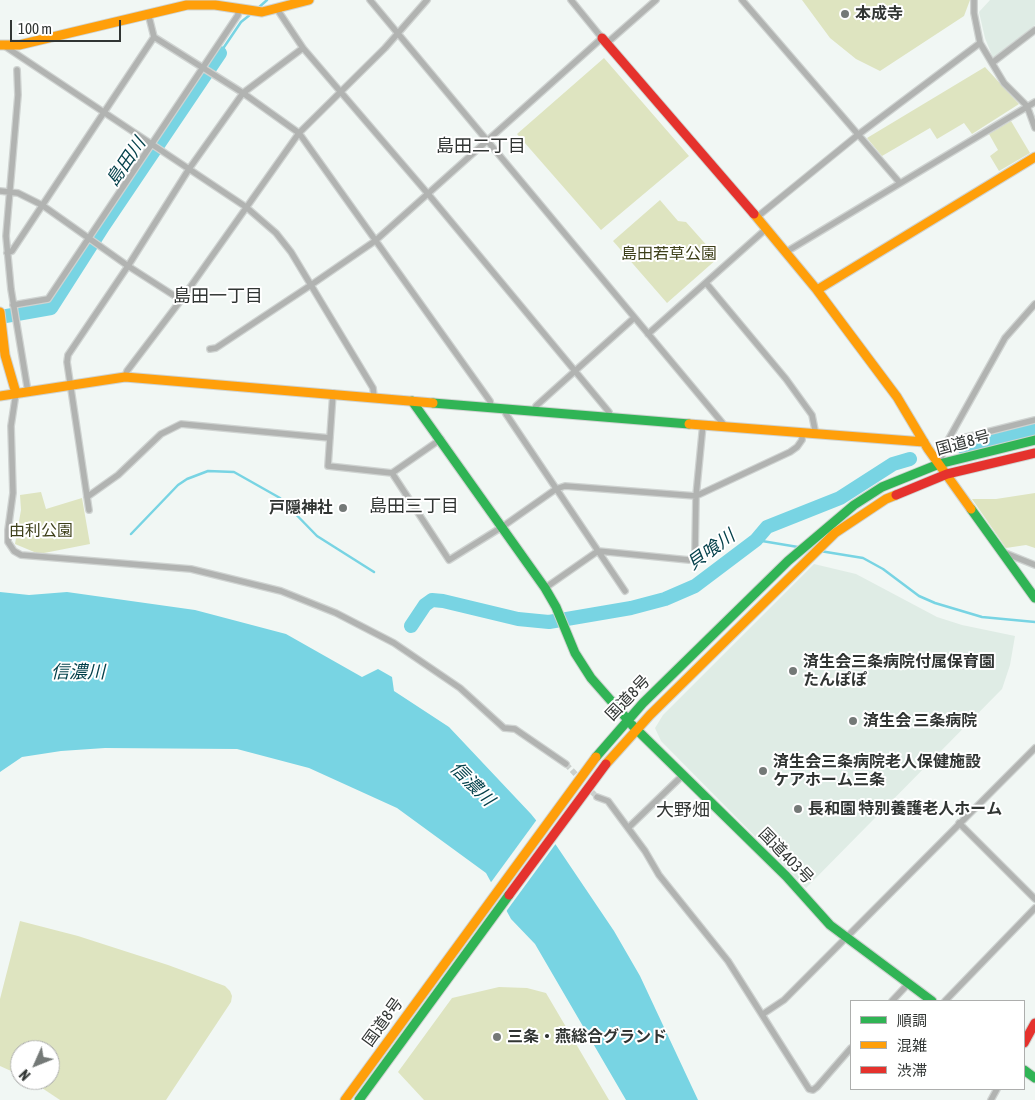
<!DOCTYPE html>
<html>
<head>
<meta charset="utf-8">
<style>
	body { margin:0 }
	#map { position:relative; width:1035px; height:1100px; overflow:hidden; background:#f1f7f4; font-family:"Asap Condensed","Noto Sans JP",sans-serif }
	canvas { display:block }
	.legend { position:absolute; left:850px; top:1000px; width:175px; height:90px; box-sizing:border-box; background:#fff; border:1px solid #adaead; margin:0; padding:6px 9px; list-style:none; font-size:15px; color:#313533 }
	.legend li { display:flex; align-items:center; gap:10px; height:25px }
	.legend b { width:25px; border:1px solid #adaead }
	.north { position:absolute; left:10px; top:1040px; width:50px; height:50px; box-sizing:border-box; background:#fff; border:1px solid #adaead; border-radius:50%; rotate:226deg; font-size:14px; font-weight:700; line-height:20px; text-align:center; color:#313533 }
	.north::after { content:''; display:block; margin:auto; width:18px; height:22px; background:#747977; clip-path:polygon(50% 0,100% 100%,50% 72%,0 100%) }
	.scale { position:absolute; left:10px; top:20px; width:111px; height:22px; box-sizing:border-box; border:2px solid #313533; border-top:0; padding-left:6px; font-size:15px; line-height:18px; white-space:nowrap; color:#313533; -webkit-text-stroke:4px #fff; paint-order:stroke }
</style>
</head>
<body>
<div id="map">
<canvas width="1035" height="1100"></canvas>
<ul class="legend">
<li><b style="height:6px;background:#30b455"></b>順調</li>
<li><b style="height:6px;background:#ff9f0a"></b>混雑</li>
<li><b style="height:6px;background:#e5322d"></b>渋滞</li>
</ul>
<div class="north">N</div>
<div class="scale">100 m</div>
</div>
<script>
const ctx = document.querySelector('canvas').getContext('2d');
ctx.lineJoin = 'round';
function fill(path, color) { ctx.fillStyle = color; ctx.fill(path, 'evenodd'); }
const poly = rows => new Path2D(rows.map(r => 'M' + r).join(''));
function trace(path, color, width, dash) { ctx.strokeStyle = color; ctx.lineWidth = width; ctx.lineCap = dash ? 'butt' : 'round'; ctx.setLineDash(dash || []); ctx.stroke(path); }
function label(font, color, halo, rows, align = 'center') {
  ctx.font = font + ' "Asap Condensed","Noto Sans JP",sans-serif'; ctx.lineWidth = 4; ctx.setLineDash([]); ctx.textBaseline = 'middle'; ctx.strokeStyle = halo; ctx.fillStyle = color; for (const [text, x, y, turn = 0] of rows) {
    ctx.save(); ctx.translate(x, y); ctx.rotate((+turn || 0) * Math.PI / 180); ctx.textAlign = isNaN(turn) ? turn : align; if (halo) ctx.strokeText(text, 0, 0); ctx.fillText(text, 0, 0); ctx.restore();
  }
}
fill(poly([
	[990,0,1035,0,1035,25,993,58,985,38,979,12],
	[814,564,856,574,937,617,962,625,1015,636,1010,665,1002,689,806,888,661,741,655,728,663,715]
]), '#dfece5');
fill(poly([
	[802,0,970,0,964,16,880,71,856,59,830,38],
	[604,58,689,156,601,230,517,134],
	[985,67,1019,104,972,134,964,123,937,139,930,128,882,156,867,138],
	[1011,121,1030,153,999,171,990,156,998,150,989,134],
	[660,200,678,221,686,222,718,258,667,303,613,241],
	[41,492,46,509,82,498,90,544,39,554,15,544,21,510,20,495],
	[1035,493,1035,548,1026,545,1006,548,972,499,996,499],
	[20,921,78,936,168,965,225,986,230,991,232,996,231,1002,166,1100,60,1100,30,1080,50,1080,50,1050,20,1050,20,1075,0,1066,0,999],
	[499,987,527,988,546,993,609,1100,424,1100,398,1072,452,998]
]), '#dee4c0');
fill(poly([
	[0,592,29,595,67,592,195,610,286,634,362,677,378,669,392,677,394,691,449,727,531,814,556,845,614,931,640,976,698,1100,626,1100,535,944,511,919,486,873,397,808,309,768,237,749,105,748,61,751,22,757,0,772]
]), '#78d4e3');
fill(poly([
	[538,818,557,842,505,913,489,885]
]), '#f1f7f4');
trace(poly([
	[257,9,267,0],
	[220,53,241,22,251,14],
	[131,534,178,485,187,479,208,471,234,472,280,498,317,536,374,572],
	[756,540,798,547],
	[820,551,863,558,883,569,919,596,935,603,982,617,1035,622]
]), '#78d4e3', 2.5);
trace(poly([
	[0,317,51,308,104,225,220,53],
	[963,447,1035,428],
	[411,626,425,605,432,600,443,601,518,619,549,622,631,608,665,599,695,586,756,540,767,527,840,498,893,464,910,459]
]), '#78d4e3', 14);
trace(poly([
	[566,764,580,779],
	[586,786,597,797]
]), '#cbd0cd', 5.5, [5.5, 3]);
const street = poly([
	[370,0,725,426],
	[742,0,900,183],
	[974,0,974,13,980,43,1004,83,1027,106,1035,128],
	[277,9,303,48,429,195,609,412,610,416],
	[148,13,154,37,243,93,299,133,490,401,491,407],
	[607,43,656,0],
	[3,45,246,207,276,233,291,252,373,388,374,397],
	[992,63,1035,30],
	[17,70,18,95,6,236,11,289,28,392],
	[0,191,18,193,42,205,128,266,181,300],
	[757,217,859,134,980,43],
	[786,252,1035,102],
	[7,253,12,251,154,37],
	[706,283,786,379,812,415,816,435],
	[13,305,48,299,238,15,238,9],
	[648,334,766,229],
	[210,349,216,348,311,285,375,241,602,38,571,0],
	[125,377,127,371,181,300,299,133,385,48,427,0],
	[16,393,11,426,13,493,8,530,8,542,14,551,21,555,191,569,281,591,336,613,394,643,460,688,504,728,515,729,566,764],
	[333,393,328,466,392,473,441,439],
	[504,408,506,414,625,591],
	[534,411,536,406,634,318],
	[947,442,1035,420],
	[939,464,947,442,1005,338,1035,304],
	[392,473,449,560,502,527,556,489,565,486,696,496,790,452,797,447,802,440,802,433],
	[87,497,118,475,161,434,181,424,330,438],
	[89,510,67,362,68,355,128,266,189,169,243,93,303,48],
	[1005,553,1035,565],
	[545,588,598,551,689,560,695,553,696,496,703,424],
	[597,797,608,801,645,851,659,875,728,961,809,1089,813,1090,817,1087,851,1048],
	[959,823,1035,899],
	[628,828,683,775],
	[892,1001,908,984],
	[945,1001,1035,908],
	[763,1014,784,1000,1035,748],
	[991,1100,997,1089]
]);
const fast = poly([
	[412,401,545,588,556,607,575,653,591,678,628,720],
	[433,403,689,424],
	[971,509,1035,598],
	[632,725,786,876,830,925,932,1001],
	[596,757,643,703,788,561,854,505,882,487,939,464,1035,440],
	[1024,1070,1035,1078],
	[359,1100,509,895]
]);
const slow = poly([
	[0,45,19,45,187,5,215,5,262,12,309,0],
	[754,214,817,290,897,397,928,449,971,509],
	[817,290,1035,157],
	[0,312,5,355,16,393],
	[0,396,125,377,433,403],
	[689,424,924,442],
	[606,764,650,715,835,533,886,499,896,495],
	[345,1100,596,757]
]);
const jam = poly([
	[602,38,754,214],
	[896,495,947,474,1035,453],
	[509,895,606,764],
	[1024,1043,1035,1023]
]);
trace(street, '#cfd3d1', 8);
trace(fast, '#cfd3d1', 11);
trace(slow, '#cfd3d1', 11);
trace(jam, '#cfd3d1', 11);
trace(street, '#b1b3b1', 5.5);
trace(fast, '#30b455', 9);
trace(slow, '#ff9f0a', 9);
trace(jam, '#e5322d', 9);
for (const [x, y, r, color] of [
	[845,14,5,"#747977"],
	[343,508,5,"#747977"],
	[793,671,5,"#747977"],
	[853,721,5,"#747977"],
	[763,771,5,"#747977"],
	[798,809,5,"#747977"],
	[497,1037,5,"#747977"]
]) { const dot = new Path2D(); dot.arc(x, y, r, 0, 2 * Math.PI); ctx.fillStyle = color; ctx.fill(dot); trace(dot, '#fff', 2); }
label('bold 16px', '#313533', '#fff', [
	["本成寺",855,14],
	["戸隠神社",333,508,"right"],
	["済生会三条病院付属保育園",803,662],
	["たんぽぽ",803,680],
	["済生会 三条病院",863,721],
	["済生会三条病院老人保健施設",773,762],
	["ケアホーム三条",773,780],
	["長和園 特別養護老人ホーム",808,809],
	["三条・燕総合グランド",507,1037]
], 'left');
label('16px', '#3d3f19', '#fff', [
	["島田若草公園",669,254],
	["由利公園",41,531]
]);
label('16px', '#313533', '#fff', [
	["国道8号",963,443,-15],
	["国道8号",628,698,-46],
	["国道403号",786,856,46],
	["国道8号",383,1022,-54]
]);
label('18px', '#313533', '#fff', [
	["島田二丁目",481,146],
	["島田一丁目",218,296],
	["島田三丁目",414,506],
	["大野畑",683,810]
]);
label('italic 18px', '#023f49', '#fff', [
	["島田川",126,162,-56],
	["貝喰川",711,550,-36],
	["信濃川",78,672],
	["信濃川",472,784,45]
]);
</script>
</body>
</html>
